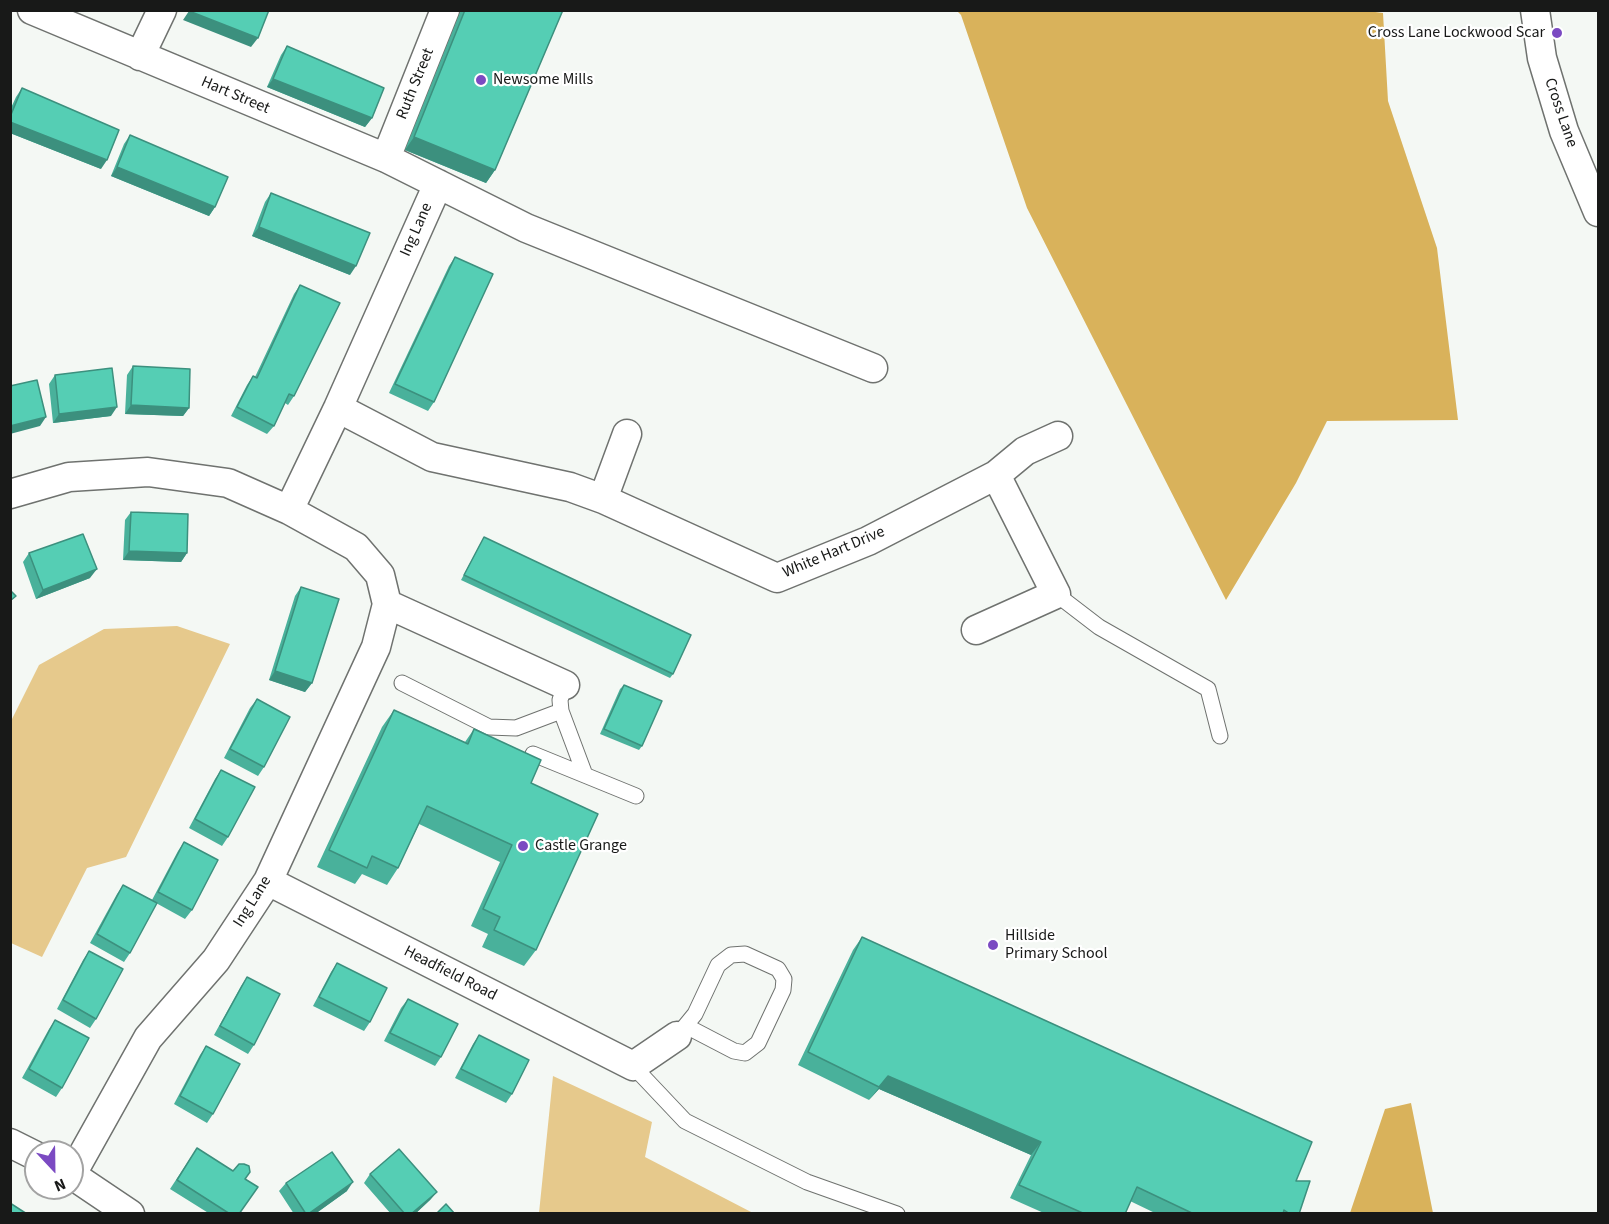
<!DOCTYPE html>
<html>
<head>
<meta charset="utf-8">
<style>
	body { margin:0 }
	#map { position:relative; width:1609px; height:1224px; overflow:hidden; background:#f4f8f4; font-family:"Source Sans 3",sans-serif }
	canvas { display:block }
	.frame { position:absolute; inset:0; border:12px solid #181918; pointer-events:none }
	.north { position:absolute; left:24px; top:1140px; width:60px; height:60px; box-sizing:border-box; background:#fff; border:2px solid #a3a3a3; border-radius:50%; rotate:158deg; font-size:16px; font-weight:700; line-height:24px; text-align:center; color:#181918 }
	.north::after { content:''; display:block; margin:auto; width:21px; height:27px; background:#7b4ac2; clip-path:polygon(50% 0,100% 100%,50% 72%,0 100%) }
</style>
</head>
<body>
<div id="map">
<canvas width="1609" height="1224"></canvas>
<div class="frame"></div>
<div class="north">N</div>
</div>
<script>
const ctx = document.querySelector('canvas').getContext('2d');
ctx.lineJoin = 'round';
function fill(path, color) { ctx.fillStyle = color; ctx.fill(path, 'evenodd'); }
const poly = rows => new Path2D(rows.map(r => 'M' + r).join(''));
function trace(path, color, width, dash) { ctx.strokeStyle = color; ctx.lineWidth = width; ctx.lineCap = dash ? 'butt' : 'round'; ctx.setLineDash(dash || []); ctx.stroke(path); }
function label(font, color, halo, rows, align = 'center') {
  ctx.font = font + ' "Source Sans 3",sans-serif'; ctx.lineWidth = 4.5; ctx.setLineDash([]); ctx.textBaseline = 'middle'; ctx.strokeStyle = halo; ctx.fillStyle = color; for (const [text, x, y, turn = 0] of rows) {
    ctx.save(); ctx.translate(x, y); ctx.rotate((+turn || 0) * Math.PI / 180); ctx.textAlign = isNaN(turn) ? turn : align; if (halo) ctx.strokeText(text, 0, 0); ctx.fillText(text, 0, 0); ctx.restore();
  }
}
fill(poly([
	[177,626,230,644,126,857,87,868,42,957,11,943,11,721,39,665,104,629],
	[553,1076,652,1122,645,1157,753,1213,539,1213]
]), '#e6c98c');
fill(poly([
	[1360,10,1383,13,1388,101,1437,248,1458,420,1327,421,1296,483,1226,600,1027,208,961,15,957,11],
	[1411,1103,1433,1213,1350,1213,1385,1109]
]), '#d9b25b');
const lane = poly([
	[1056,594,1099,627,1208,689,1220,736],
	[402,683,489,727,516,728,561,711],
	[565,685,560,700,561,711,585,775],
	[533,754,636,796],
	[677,1036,695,1014,718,965,731,955,745,954,778,969,784,979,783,990,758,1043,745,1053,734,1051,686,1026],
	[633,1066,685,1121,807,1182,897,1214]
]);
const street = poly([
	[32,10,386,158,526,228,873,368],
	[1535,10,1542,58,1564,131,1598,212],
	[140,56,162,10],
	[386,158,445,10],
	[338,408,432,457,570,487,603,499,777,578,868,541,996,475,1025,451,1058,436],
	[10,494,69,477,148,472,228,483,289,510],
	[603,499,627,434],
	[387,604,565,685],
	[976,630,1056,594,996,475],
	[268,881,633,1066,677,1036],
	[10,1143,36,1156],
	[72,1174,148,1038,216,960,268,881,376,647,387,604,380,575,356,547,289,510,338,408,438,184],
	[72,1175,130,1214]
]);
trace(lane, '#6f726f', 17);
trace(street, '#6f726f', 31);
trace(lane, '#fff', 15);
trace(street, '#fff', 28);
fill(poly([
	[461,10,563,10,495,170,486,183,405,150],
	[287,46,372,118,365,127,267,87,281,55],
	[22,88,101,169,10,133,10,110,16,97],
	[130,135,215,207,209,216,111,176,124,144],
	[271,193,350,275,252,236,265,202],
	[455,257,434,402,428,411,389,393,449,266],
	[300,285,294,396,288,405,285,403,274,426,267,434,231,416,247,385,253,376,255,377,294,294],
	[133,366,189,408,183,416,125,414,127,375],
	[55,375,111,416,53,423,49,384],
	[131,512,187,553,181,562,123,560,125,520],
	[484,537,673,674,670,678,461,580],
	[29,553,90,578,36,599,23,562],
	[301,587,312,683,305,692,269,680,295,596],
	[624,685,642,746,639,750,600,734,620,689],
	[257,699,264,767,258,776,224,758,250,708],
	[394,710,465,742,474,729,531,783,536,950,524,966,482,947,488,934,471,926,500,862,419,824,398,868,387,885,362,874,355,884,317,867,382,727],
	[221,770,228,837,222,846,189,828,215,779],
	[184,842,192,910,185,919,156,903,130,953,124,962,90,943,117,894,123,885,152,900,178,851],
	[862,937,1296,1181,1299,1214,1157,1214,1130,1201,1125,1214,1046,1214,1010,1198,1031,1155,879,1089,869,1100,798,1065,853,950],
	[89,951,96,1019,90,1028,57,1009,83,960],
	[337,963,370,1022,364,1031,313,1006,331,972],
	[247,977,254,1045,248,1054,214,1035,241,986],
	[408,999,441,1057,435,1066,384,1041,401,1008],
	[55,1020,62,1088,56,1097,22,1078,49,1029],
	[479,1035,512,1094,506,1103,455,1078,473,1044],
	[206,1046,213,1114,207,1123,174,1104,200,1055],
	[191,1157,245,1179,239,1214,210,1214,170,1189],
	[370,1174,437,1192,430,1200,415,1214,391,1214,364,1183],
	[286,1183,347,1191,315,1214,294,1214,279,1191]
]), '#49b19b');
fill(poly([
	[189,11,258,38,251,47,183,20],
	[273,79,372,118,365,127,267,87],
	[10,122,107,160,101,169,10,133],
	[414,137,495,170,486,183,405,150],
	[117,167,215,207,209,216,111,176],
	[259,227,356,266,350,275,252,236],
	[131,405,189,408,183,416,125,414],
	[117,407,111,416,53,423,59,414],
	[46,417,40,426,10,434,10,426],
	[129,551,187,553,181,562,123,560],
	[97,569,90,578,36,599,43,590],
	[275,671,312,683,305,692,269,680],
	[888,1076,1041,1142,1031,1155,879,1089,869,1100],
	[353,1182,347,1191,315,1214,308,1214],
	[437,1192,430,1200,415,1214,411,1214]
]), '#3c907e');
const building = poly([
	[190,10,269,10,258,38,189,11,190,10],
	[465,10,563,10,495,170,414,137,465,10],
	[287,46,384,88,372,118,273,79,287,46],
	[22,88,119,130,107,160,10,122,10,117,22,88],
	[130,135,228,177,215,207,117,167,130,135],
	[271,193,370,233,356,266,259,227,271,193],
	[455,257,493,274,434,402,395,384,455,257],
	[300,285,340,303,294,396,289,394,274,426,237,407,253,376,257,378,300,285],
	[133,366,190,369,189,408,131,405,133,366],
	[112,368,117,407,59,414,55,375,112,368],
	[37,380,46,417,10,426,10,386,37,380],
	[131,512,188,514,187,553,129,551,131,512],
	[83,534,97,569,43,590,29,553,83,534],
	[484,537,691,635,673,674,464,575,484,537],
	[301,587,339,599,312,683,275,671,301,587],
	[10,590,16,596,10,601,10,590],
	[624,685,662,701,642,746,604,729,624,685],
	[257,699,290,717,264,767,230,749,257,699],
	[394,710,468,744,474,729,541,760,531,783,598,814,536,950,494,930,500,917,483,909,512,845,427,806,398,868,372,856,367,868,329,850,394,710],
	[221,770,255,787,228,837,195,819,221,770],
	[184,842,218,860,192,910,158,892,184,842],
	[123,885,157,903,130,953,97,934,123,885],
	[862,937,1312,1142,1296,1181,1310,1181,1299,1214,1290,1214,1284,1210,1283,1214,1194,1214,1137,1187,1125,1214,1085,1214,1019,1185,1041,1142,888,1076,879,1087,808,1052,862,937],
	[89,951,123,969,96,1019,63,1000,89,951],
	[337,963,387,988,370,1022,319,997,337,963],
	[247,977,280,994,254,1045,220,1026,247,977],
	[408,999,458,1024,441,1057,390,1033,408,999],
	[55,1020,89,1038,62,1088,29,1069,55,1020],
	[479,1035,529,1060,512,1094,461,1069,479,1035],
	[206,1046,240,1064,213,1114,180,1096,206,1046],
	[197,1148,233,1171,239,1164,244,1164,249,1166,250,1172,245,1179,258,1187,239,1214,230,1214,177,1180,197,1148],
	[399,1149,437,1192,411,1214,405,1214,370,1174,399,1149],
	[332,1152,353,1182,308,1214,306,1214,286,1183,332,1152],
	[10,1203,27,1214,10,1214,10,1203],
	[446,1204,455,1214,436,1214,446,1204]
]);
fill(building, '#55ceb4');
trace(building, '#3c907e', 1.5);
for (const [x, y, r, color] of [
	[1557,33,6,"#7b4ac2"],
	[481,80,6,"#7b4ac2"],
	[523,846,6,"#7b4ac2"],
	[993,945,6,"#7b4ac2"]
]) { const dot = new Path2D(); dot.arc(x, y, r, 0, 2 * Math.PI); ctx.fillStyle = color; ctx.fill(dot); trace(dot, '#fff', 2); }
label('16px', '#181918', '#fff', [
	["Cross Lane Lockwood Scar",1545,33,"right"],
	["Newsome Mills",493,80],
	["Castle Grange",535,846],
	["Hillside",1005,936],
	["Primary School",1005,954]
], 'left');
label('16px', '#181918', '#fff', [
	["Ruth Street",416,84,-68],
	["Hart Street",235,96,23],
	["Cross Lane",1560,113,71],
	["Ing Lane",417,230,-66],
	["White Hart Drive",834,553,-23],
	["Ing Lane",253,902,-58],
	["Headfield Road",450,974,27]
]);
</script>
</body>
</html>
